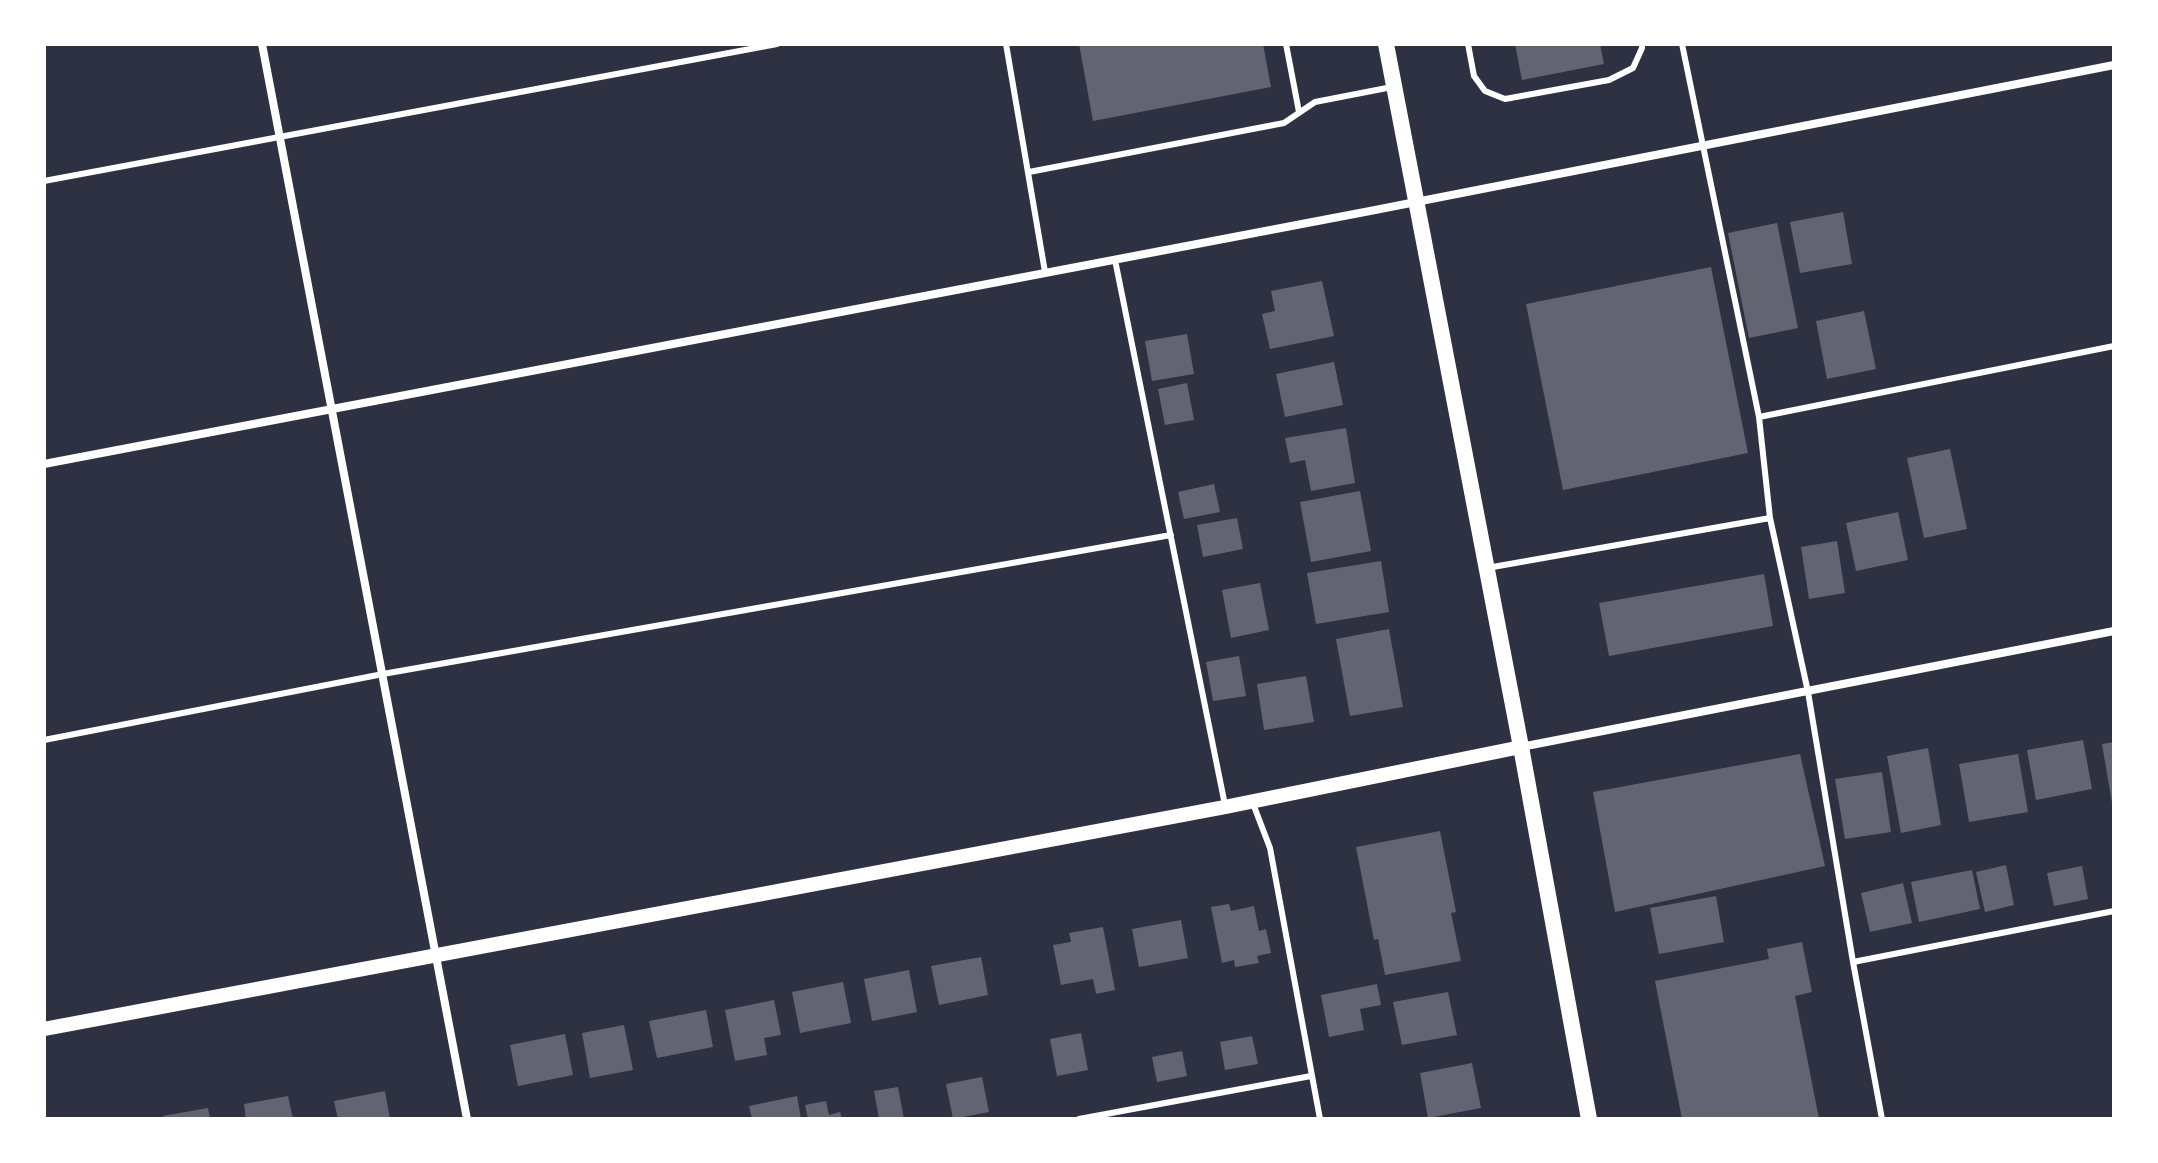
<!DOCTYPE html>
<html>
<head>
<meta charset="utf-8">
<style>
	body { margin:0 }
	#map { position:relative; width:2158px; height:1163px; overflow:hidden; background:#2d3142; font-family:"Nunito Sans",sans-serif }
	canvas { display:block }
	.frame { position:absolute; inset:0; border:46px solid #fff; pointer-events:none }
</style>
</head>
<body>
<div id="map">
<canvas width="2158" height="1163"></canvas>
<div class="frame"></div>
</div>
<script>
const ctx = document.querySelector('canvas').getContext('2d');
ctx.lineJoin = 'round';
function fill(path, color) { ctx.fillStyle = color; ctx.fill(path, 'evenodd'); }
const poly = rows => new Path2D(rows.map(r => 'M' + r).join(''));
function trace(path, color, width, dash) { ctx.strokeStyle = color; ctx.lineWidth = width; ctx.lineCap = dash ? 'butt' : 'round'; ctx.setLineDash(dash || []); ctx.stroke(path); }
fill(poly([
	[1079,44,1263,44,1271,87,1093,121],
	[1515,44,1600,44,1604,64,1522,80],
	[1843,212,1852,264,1800,273,1790,222],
	[1777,223,1798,328,1749,338,1728,233],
	[1711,267,1748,453,1563,490,1526,304],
	[1322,281,1334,336,1270,349,1262,314,1275,311,1271,291],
	[1864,311,1876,369,1827,379,1816,321],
	[1187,334,1194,374,1152,381,1145,341],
	[1334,362,1343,405,1285,417,1276,374],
	[1187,383,1194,420,1165,425,1158,389],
	[1346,428,1355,483,1311,491,1305,460,1290,463,1285,438],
	[1950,449,1967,529,1924,538,1907,458],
	[1214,484,1220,512,1184,519,1178,492],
	[1360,491,1371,551,1311,562,1300,502],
	[1898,512,1908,560,1856,571,1846,523],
	[1237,518,1243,549,1203,557,1197,525],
	[1837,541,1845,593,1809,599,1801,547],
	[1381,561,1389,612,1316,624,1307,573],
	[1764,574,1773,626,1609,656,1599,603],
	[1260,583,1269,630,1231,638,1222,590],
	[1389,629,1403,707,1350,716,1336,639],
	[1239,656,1246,696,1213,701,1206,662],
	[1306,676,1314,722,1264,730,1257,684],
	[2083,740,2092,789,2036,800,2027,750],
	[2114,742,2114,803,2112,803,2102,744],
	[1928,748,1941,825,1901,833,1887,756],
	[1800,754,1825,866,1615,912,1593,792],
	[2018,754,2028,812,1969,822,1959,764],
	[1882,772,1891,832,1845,839,1835,779],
	[1440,831,1456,912,1451,913,1461,961,1385,975,1378,939,1374,940,1356,847],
	[2006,865,2014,905,1985,912,1976,872],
	[2082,866,2088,899,2054,906,2047,873],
	[1972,870,1980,909,1919,922,1911,882],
	[1903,883,1912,923,1870,932,1861,893],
	[1716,896,1724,942,1659,954,1650,908],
	[1229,904,1231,911,1254,906,1259,931,1266,929,1271,953,1257,956,1259,963,1235,967,1234,960,1222,963,1211,907],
	[1181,920,1188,958,1139,967,1132,929],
	[1103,927,1115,990,1096,994,1093,979,1061,985,1053,945,1071,942,1069,933],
	[1802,942,1812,992,1795,996,1819,1119,1682,1119,1655,981,1769,959,1767,949],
	[981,957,988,995,939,1005,931,966],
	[909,970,917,1012,872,1021,864,979],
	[843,982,851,1023,800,1033,792,992],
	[1377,984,1381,1005,1360,1009,1364,1030,1329,1037,1321,995],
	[1448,992,1457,1035,1402,1045,1393,1002],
	[774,1000,781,1035,764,1038,767,1055,735,1061,725,1010],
	[706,1010,713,1047,657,1058,649,1021],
	[624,1025,633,1070,590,1078,582,1033],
	[1081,1033,1088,1070,1057,1076,1050,1039],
	[565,1034,573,1075,518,1086,510,1045],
	[1252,1036,1258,1064,1225,1070,1220,1042],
	[1182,1051,1187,1076,1157,1082,1152,1057],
	[1472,1063,1481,1108,1428,1118,1420,1073],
	[982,1077,989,1112,953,1119,946,1084],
	[898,1087,904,1119,879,1119,874,1091],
	[385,1091,390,1119,338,1119,334,1101],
	[288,1096,293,1119,246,1119,244,1104],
	[797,1096,801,1119,752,1119,749,1106],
	[826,1101,829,1115,840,1112,842,1119,808,1119,805,1105],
	[208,1108,210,1119,163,1119,163,1116]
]), '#626471');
trace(poly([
	[1006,44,1045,272],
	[1286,44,1299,112],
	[1468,44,1474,76,1485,91,1505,99,1609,80,1633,68,1642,48,1642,44],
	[1682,44,1759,417,1770,518,1808,692,1853,962,1882,1119],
	[1029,172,1284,123,1315,102,1392,87],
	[44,181,777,44],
	[1115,260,1225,805],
	[1759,417,2114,346],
	[1487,568,1770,518],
	[44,740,383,674,1171,535],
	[1252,801,1270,848,1320,1119],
	[1853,962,2114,911],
	[1079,1119,1311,1076]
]), '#fff', 6);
trace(poly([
	[262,44,467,1119],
	[44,464,1370,211,2114,65],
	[1521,747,2114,631]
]), '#fff', 8);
trace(poly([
	[44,1029,1225,807,1521,747]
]), '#fff', 14);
trace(poly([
	[1386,44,1521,747,1589,1119]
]), '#fff', 16);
</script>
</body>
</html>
